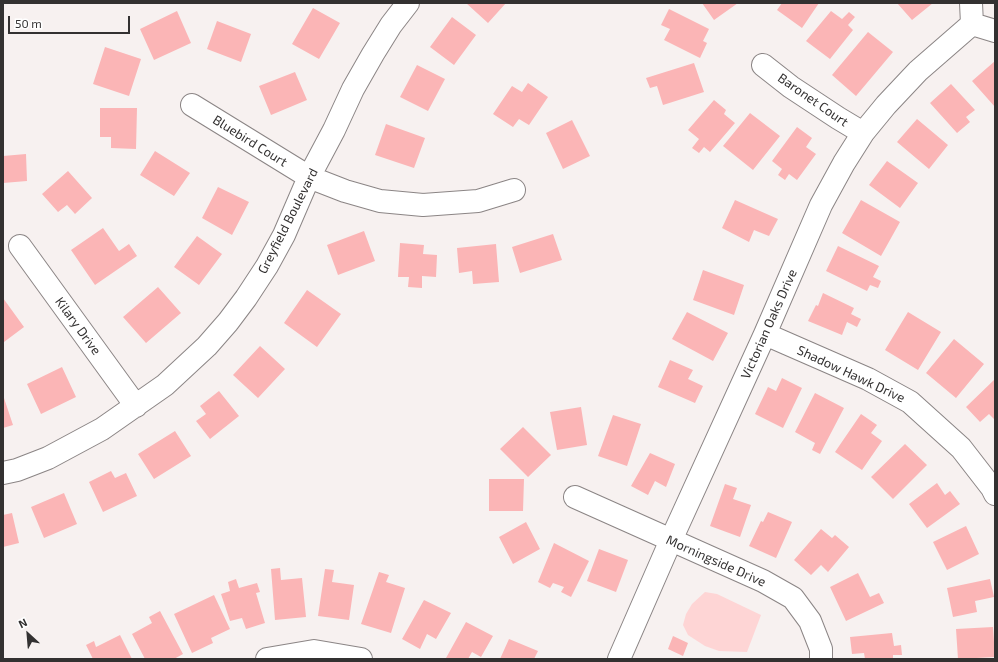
<!DOCTYPE html>
<html>
<head>
<meta charset="utf-8">
<style>
	body { margin:0 }
	#map { position:relative; width:998px; height:662px; overflow:hidden; background:#f7f1f0; font-family:"Exo 2",sans-serif }
	canvas { display:block }
	.frame { position:absolute; inset:0; border:4px solid #333131; pointer-events:none }
	.north { position:absolute; left:8px; top:614px; width:40px; height:40px; -webkit-text-stroke:3px #fff; paint-order:stroke; rotate:334deg; font-size:11px; font-weight:700; line-height:16px; text-align:center; color:#333131 }
	.north::after { content:''; display:block; margin:auto; width:14px; height:18px; background:#333131; clip-path:polygon(50% 0,100% 100%,50% 72%,0 100%) }
	.scale { position:absolute; left:8px; top:16px; width:122px; height:18px; box-sizing:border-box; border:2px solid #333131; border-top:0; padding-left:5px; font-size:12px; line-height:14px; white-space:nowrap; color:#333131; -webkit-text-stroke:3px #fff; paint-order:stroke }
</style>
</head>
<body>
<div id="map">
<canvas width="998" height="662"></canvas>
<div class="frame"></div>
<div class="north">N</div>
<div class="scale">50 m</div>
</div>
<script>
const ctx = document.querySelector('canvas').getContext('2d');
ctx.lineJoin = 'round';
function fill(path, color) { ctx.fillStyle = color; ctx.fill(path, 'evenodd'); }
const poly = rows => new Path2D(rows.map(r => 'M' + r).join(''));
function trace(path, color, width, dash) { ctx.strokeStyle = color; ctx.lineWidth = width; ctx.lineCap = dash ? 'butt' : 'round'; ctx.setLineDash(dash || []); ctx.stroke(path); }
function label(font, color, halo, rows, align = 'center') {
  ctx.font = font + ' "Exo 2",sans-serif'; ctx.lineWidth = 3; ctx.setLineDash([]); ctx.textBaseline = 'middle'; ctx.strokeStyle = halo; ctx.fillStyle = color; for (const [text, x, y, turn = 0] of rows) {
    ctx.save(); ctx.translate(x, y); ctx.rotate((+turn || 0) * Math.PI / 180); ctx.textAlign = isNaN(turn) ? turn : align; if (halo) ctx.strokeText(text, 0, 0); ctx.fillText(text, 0, 0); ctx.restore();
  }
}
fill(poly([
	[705,592,717,594,761,615,747,652,719,651,705,646,688,635,683,625,686,614,692,604]
]), '#fed5d5');
fill(poly([
	[466,3,506,3,488,23],
	[702,3,738,3,714,20],
	[782,3,819,3,802,28,777,10],
	[897,3,933,3,912,20],
	[313,8,340,23,319,59,292,44],
	[669,9,709,29,703,41,707,43,700,58,664,40,670,29,661,25],
	[177,11,191,43,154,60,140,29],
	[831,11,842,19,849,12,855,17,848,25,853,30,830,59,806,41],
	[452,17,476,35,454,65,430,47],
	[217,21,251,34,241,62,207,49],
	[868,32,893,52,856,96,832,75],
	[105,47,141,59,129,96,93,84],
	[995,61,995,107,972,81],
	[694,63,704,92,663,105,657,86,650,88,646,78],
	[417,65,445,79,428,111,400,97],
	[295,72,307,100,271,115,259,86],
	[528,83,548,97,529,125,519,119,513,127,493,114,512,86,522,92],
	[951,84,975,110,966,117,970,122,957,133,930,103],
	[714,100,726,110,724,114,735,123,710,152,704,147,699,153,692,148,699,139,688,130],
	[100,108,137,108,136,149,111,148,111,137,100,137],
	[750,113,780,136,753,170,723,146],
	[917,119,948,145,929,169,897,142],
	[572,120,590,156,563,169,546,133],
	[386,124,425,138,414,168,375,155],
	[797,127,812,138,806,147,816,154,797,180,789,174,785,180,778,175,782,169,772,161],
	[155,151,190,173,174,196,140,175],
	[26,154,27,181,3,183,3,156],
	[887,161,918,183,900,208,869,185],
	[68,171,92,198,75,214,67,205,58,212,42,194],
	[218,187,249,202,232,235,202,218],
	[735,200,778,219,769,236,754,230,749,242,722,228],
	[861,200,900,222,881,256,842,233],
	[103,228,119,251,129,244,137,256,95,285,71,250],
	[364,231,375,261,338,275,327,245],
	[553,234,562,260,520,273,512,247],
	[197,236,222,254,199,285,174,267],
	[400,243,424,245,423,254,437,255,436,277,422,276,422,288,408,287,409,277,398,277],
	[496,244,499,282,473,284,472,271,459,273,457,248],
	[838,246,879,266,873,277,881,281,878,288,870,285,867,291,826,271],
	[703,270,744,285,734,315,693,300],
	[158,287,181,313,146,343,123,317],
	[307,290,341,314,317,347,284,323],
	[823,293,854,308,851,314,861,319,857,327,847,322,842,335,808,321,816,305,818,306],
	[3,298,24,327,4,342,3,341],
	[687,312,728,333,713,361,672,339],
	[908,312,941,332,918,370,885,350],
	[954,339,984,364,956,398,926,373],
	[260,346,285,369,258,398,233,375],
	[670,360,693,370,688,379,703,386,695,403,658,387],
	[62,367,76,397,41,414,27,384],
	[782,378,802,388,783,428,755,414,768,387,776,391],
	[995,379,995,420,989,414,980,422,966,407],
	[219,391,239,416,210,439,196,421,206,414,200,406],
	[815,393,844,408,820,454,812,450,815,443,795,432],
	[4,398,13,425,3,428,3,399],
	[581,407,587,445,557,450,550,412],
	[861,414,877,425,871,433,882,441,862,470,835,452],
	[613,415,641,424,627,466,598,456],
	[523,427,551,455,528,477,500,449],
	[175,431,191,456,154,479,138,454],
	[905,444,927,465,893,499,871,477],
	[650,453,675,464,666,487,655,481,648,495,631,486],
	[111,471,115,478,126,473,137,496,103,512,89,482],
	[489,479,524,479,523,511,489,511],
	[937,483,945,495,950,491,960,504,927,528,909,504],
	[725,484,737,488,733,499,751,505,740,537,710,526],
	[64,493,77,524,44,538,31,507],
	[768,512,792,522,776,558,749,546,761,521,763,522],
	[12,513,19,543,3,547,3,515],
	[526,522,540,549,513,564,499,537],
	[966,526,979,554,947,570,933,542],
	[821,529,832,538,835,535,849,547,828,572,821,565,811,575,794,560],
	[554,543,589,561,571,597,561,592,564,587,553,583,550,588,538,582],
	[599,549,628,560,616,592,587,581],
	[280,568,281,580,302,578,306,617,275,620,271,569],
	[325,569,334,570,332,582,354,585,349,620,318,616],
	[379,572,389,575,386,582,405,588,391,633,361,624],
	[858,573,870,597,879,593,884,603,846,621,830,587],
	[236,579,239,588,257,583,260,592,256,593,265,623,246,629,242,618,230,621,221,594,230,591,228,582],
	[990,579,994,597,975,601,977,612,953,617,947,588],
	[214,595,230,629,211,638,213,643,192,653,174,614],
	[424,600,451,613,436,639,427,634,420,649,402,639],
	[160,611,183,654,174,659,145,659,132,634,152,623,149,617],
	[466,622,493,636,481,657,472,652,468,659,448,659,446,658],
	[993,627,995,657,958,659,956,629],
	[892,633,894,646,901,645,902,655,893,655,893,659,865,659,864,653,852,654,850,637],
	[120,635,132,659,93,659,86,645,94,641,96,647],
	[673,636,688,643,683,656,668,649],
	[509,639,538,651,534,659,500,659]
]), '#fbb5b6');
const minor = poly([
	[971,3,972,24],
	[972,24,995,31],
	[763,65,791,87,838,118,863,133],
	[192,105,309,177,345,191,380,201,423,205,478,201,514,190],
	[20,246,136,406],
	[765,334,868,379,910,402,961,448,992,488,995,494],
	[3,473,17,470,48,458,102,429,165,385,207,346,228,322,246,298,267,266,284,235,309,177,334,130,353,89,373,54,391,25,408,3],
	[575,497,763,581,793,598,810,621,821,649,821,659],
	[267,659,314,651,361,659],
	[619,659,671,540,765,334,821,205,844,163,863,133,886,105,918,71,972,24]
]);
trace(minor, '#8b8585', 24);
trace(minor, '#fff', 22);
label('13px', '#333131', '#fff', [
	["Baronet Court",813,100,35],
	["Bluebird Court",250,141,32],
	["Greyfield Boulevard",288,221,-63],
	["Victorian Oaks Drive",769,324,-66],
	["Kilary Drive",78,326,54],
	["Shadow Hawk Drive",851,374,25],
	["Morningside Drive",716,561,24]
]);
</script>
</body>
</html>
